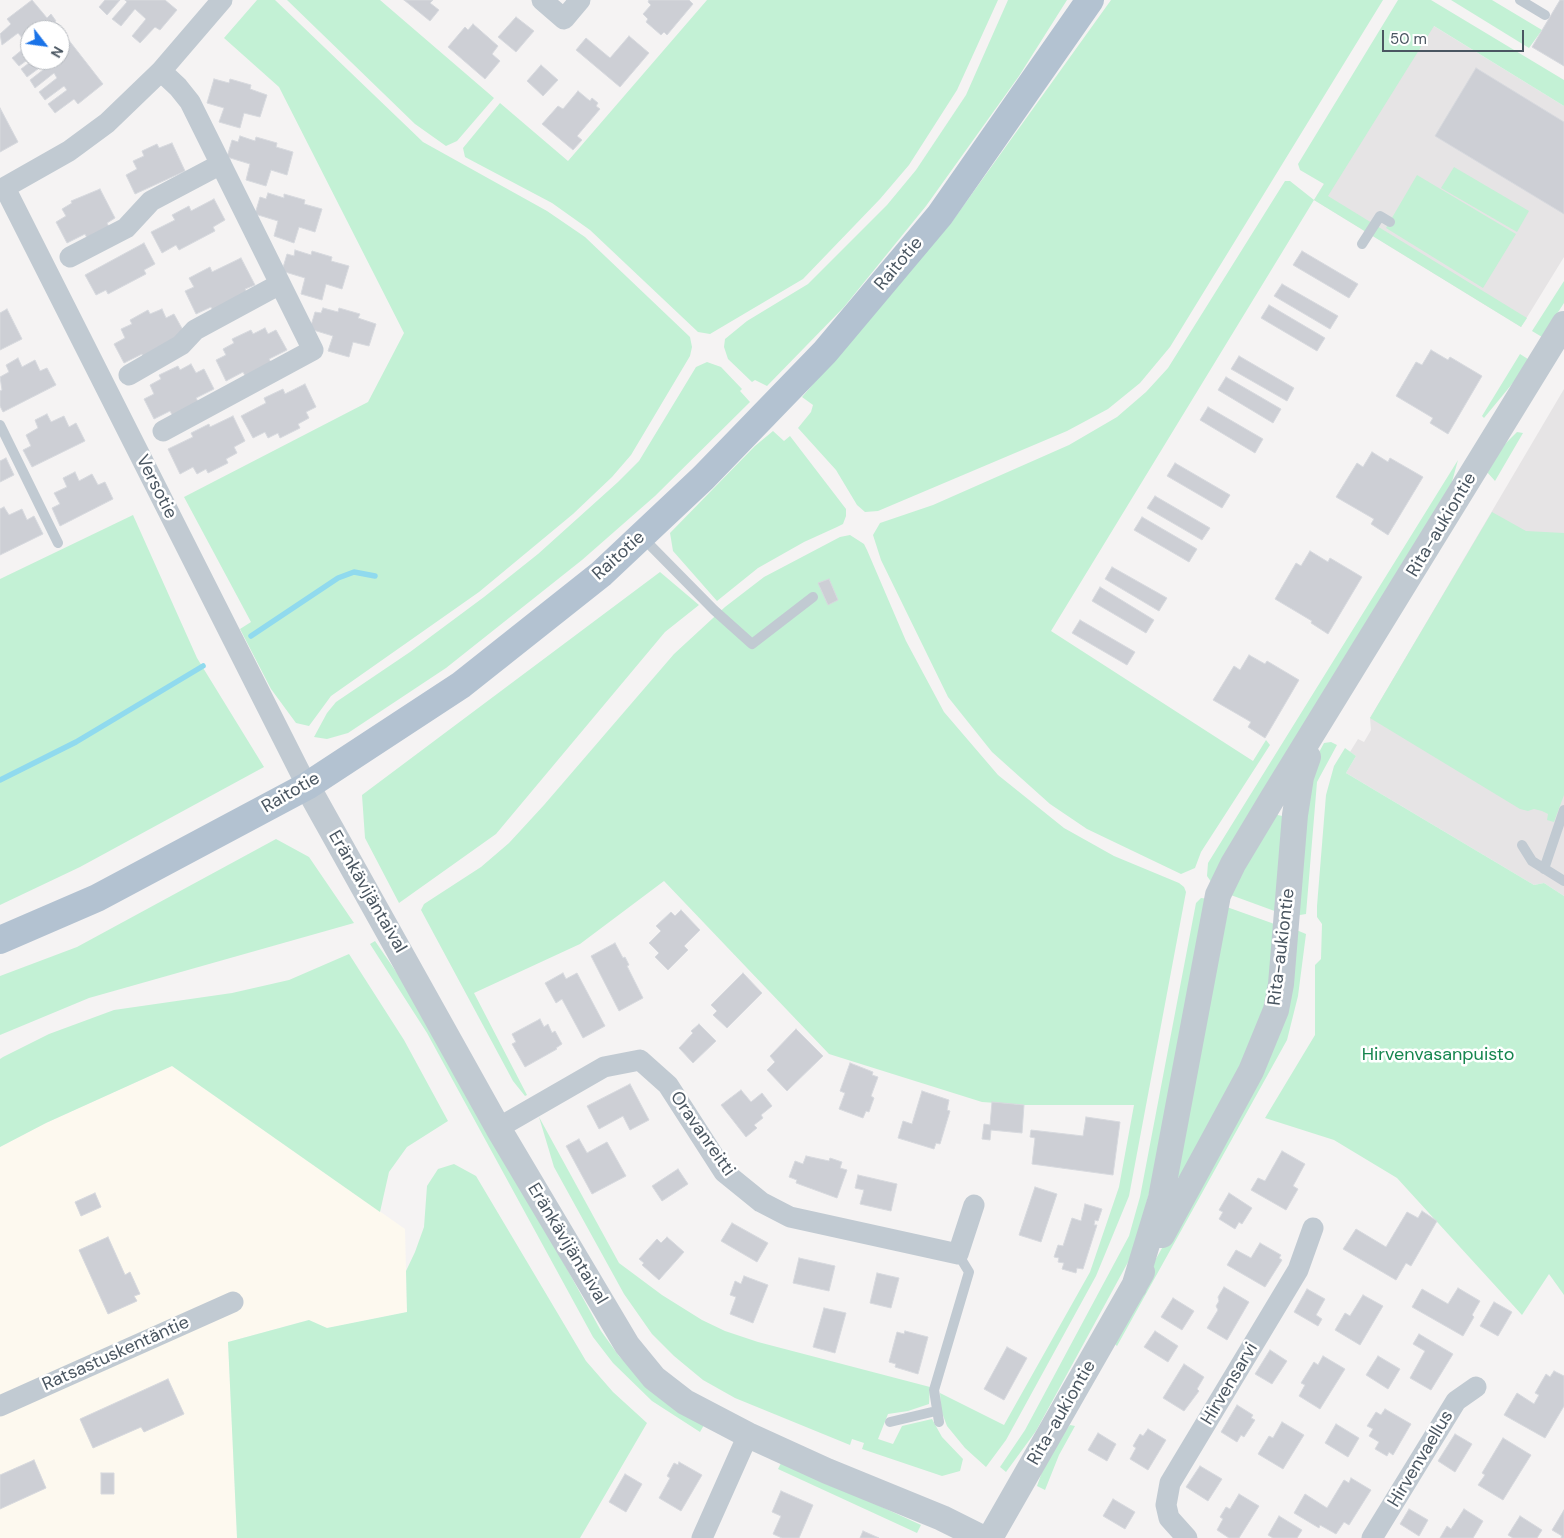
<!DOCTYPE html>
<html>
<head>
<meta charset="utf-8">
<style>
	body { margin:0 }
	#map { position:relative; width:1564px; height:1538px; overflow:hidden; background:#f5f3f3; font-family:"DM Sans",sans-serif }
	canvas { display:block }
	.north { position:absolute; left:20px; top:20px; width:50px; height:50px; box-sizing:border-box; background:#fff; border:1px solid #b7bbc0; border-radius:50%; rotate:120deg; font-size:14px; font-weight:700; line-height:20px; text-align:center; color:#4a5661 }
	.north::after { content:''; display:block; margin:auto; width:18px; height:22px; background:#1a73e8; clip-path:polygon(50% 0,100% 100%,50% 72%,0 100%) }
	.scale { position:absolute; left:1382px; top:30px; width:142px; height:22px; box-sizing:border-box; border:2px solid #4a5661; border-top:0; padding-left:6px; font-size:15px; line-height:18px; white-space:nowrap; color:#4a5661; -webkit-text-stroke:4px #fff; paint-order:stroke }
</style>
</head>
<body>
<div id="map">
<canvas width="1564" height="1538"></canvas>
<div class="north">N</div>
<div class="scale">50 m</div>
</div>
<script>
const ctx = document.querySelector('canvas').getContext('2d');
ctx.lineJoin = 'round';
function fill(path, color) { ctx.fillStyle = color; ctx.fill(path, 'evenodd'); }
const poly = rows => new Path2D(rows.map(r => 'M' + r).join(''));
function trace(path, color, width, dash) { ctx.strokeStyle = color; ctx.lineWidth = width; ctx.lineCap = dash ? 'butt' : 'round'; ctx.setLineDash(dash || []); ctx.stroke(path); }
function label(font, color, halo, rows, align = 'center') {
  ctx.font = font + ' "DM Sans",sans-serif'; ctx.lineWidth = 5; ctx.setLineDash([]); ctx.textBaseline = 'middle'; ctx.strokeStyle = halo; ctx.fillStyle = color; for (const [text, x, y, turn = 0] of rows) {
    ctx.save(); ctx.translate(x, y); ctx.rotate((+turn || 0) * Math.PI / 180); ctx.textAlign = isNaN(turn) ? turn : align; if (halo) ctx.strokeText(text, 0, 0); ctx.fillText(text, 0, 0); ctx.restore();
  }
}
fill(poly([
	[172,1066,405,1229,407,1312,327,1328,308,1320,228,1342,237,1538,0,1538,0,1147,46,1123]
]), '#fdf9ef');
fill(poly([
	[1424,20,1564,106,1564,257,1521,327,1314,200],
	[1564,389,1564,896,1544,883,1534,885,1346,773,1356,756,1350,752,1358,739,1364,742,1371,730,1370,718]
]), '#e6e4e5');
fill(poly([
	[257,0,275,0,423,142,547,211,585,237,690,337,692,347,690,356,631,455,612,477,573,514,479,592,331,696,309,726,296,723,271,689,240,629,251,622,184,497,368,402,404,333,279,87,224,38],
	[287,0,380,0,494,98,457,141,446,146,415,124],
	[707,0,998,0,957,90,909,165,880,199,803,279,710,334,698,332,590,230,552,203,465,157,463,148,500,103,568,161],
	[1008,0,1067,0,1019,76,926,206,844,307,767,386,755,380,752,382,728,359,724,347,725,339,747,321,808,284,887,205,916,170,966,95],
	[1111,0,1383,0,1170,347,1140,383,1108,409,1067,431,878,511,865,512,857,505,836,470,798,428,811,412,813,405,802,397,951,223],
	[1398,0,1431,0,1564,80,1564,106,1434,26,1328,196,1527,318,1521,327,1314,200,1051,631,1253,761,1266,740,1270,745,1201,852,1195,868,1181,874,1087,829,1050,804,992,752,948,697,881,560,873,535,880,523,933,505,1069,445,1117,417,1146,392,1168,368,1285,181,1290,181,1314,200,1324,184,1300,170,1298,164],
	[1451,0,1492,0,1542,30,1529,48],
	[1454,167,1529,211,1517,232,1441,188],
	[1417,175,1516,234,1483,288,1386,228],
	[1564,281,1564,303,1542,337,1532,331],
	[1520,354,1531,361,1484,418,1482,416],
	[707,362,721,367,742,389,740,391,750,402,655,496,582,560,446,668,348,733,327,739,314,737,327,713,336,702,410,652,484,597,538,554,618,482,639,461,696,367],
	[773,431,784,441,790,436,846,509,846,516,843,524,837,527,804,542,758,568,717,601,673,551,670,533,755,446],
	[1517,432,1523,433,1495,481,1487,472,1498,451],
	[1458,460,1447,500,1214,886,1207,876,1208,863],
	[1492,512,1526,531,1564,533,1564,795,1554,822,1547,820,1548,814,1542,811,1534,809,1528,811,1520,809,1370,718],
	[133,515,197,658,264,767,80,867,0,905,0,579],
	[850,535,864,544,867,550,906,641,944,712,998,775,1064,828,1114,856,1179,883,1184,887,1186,892,1129,1196,1096,1276,1006,1440,986,1467,965,1448,947,1426,941,1410,940,1393,1004,1425,1090,1272,1119,1187,1134,1105,1025,1105,982,1102,829,1054,664,881,580,944,474,993,527,1095,525,1096,513,1081,421,910,424,904,481,867,509,843,544,805,674,654,725,607,764,577,840,537],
	[660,572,699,605,665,632,496,834,399,903,365,838,362,795],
	[1331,742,1337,745,1317,782,1306,914,1294,916,1309,771,1324,743],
	[1345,748,1356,756,1346,773,1534,885,1544,883,1564,896,1564,1295,1549,1274,1522,1315,1397,1178,1334,1140,1265,1118,1315,1035,1315,965,1321,959,1322,924,1317,917,1317,906,1326,795,1334,766],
	[1273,814,1287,817,1280,913,1228,894],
	[276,839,309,857,354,923,89,998,0,1035,0,976,77,947],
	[1201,898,1209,899,1152,1182,1133,1253,1036,1431,1006,1472,1000,1467,1025,1430,1129,1236,1140,1197,1196,903],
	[1224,906,1280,926,1264,1023,1183,1179,1172,1175],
	[1294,929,1306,934,1298,996,1287,1040,1117,1346,1114,1343,1121,1321,1261,1072],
	[375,941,435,1028,601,1331,619,1356,656,1393,704,1425,700,1432,652,1401,613,1363,593,1337,427,1033,370,944],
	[349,954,404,1040,448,1121,407,1147,389,1172,380,1212,172,1066,46,1123,0,1147,0,1059,3,1057,49,1034,114,1010,232,993,289,980],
	[539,1117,619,1263,662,1295,702,1320,725,1331,758,1342,930,1387,929,1404,908,1411,888,1414,878,1439,893,1444,902,1426,932,1419,942,1437,963,1459,960,1471,942,1476,862,1449,864,1443,852,1439,850,1445,735,1398,703,1380,674,1356,652,1334,624,1294,554,1167],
	[454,1164,476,1176,586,1361,613,1392,647,1423,580,1538,237,1538,228,1342,309,1320,327,1328,407,1312,406,1271,415,1252,424,1227,427,1186,438,1169],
	[1070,1425,1075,1426,1059,1455,1045,1490,1037,1486,1049,1452],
	[782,1461,921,1525,917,1533,778,1469]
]), '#c3f1d5');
trace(poly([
	[251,636,338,578,354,572,375,576],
	[0,780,76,742,203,666]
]), '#90daee', 5.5);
const building = poly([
	[32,0,47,18,51,14,56,21,52,24,56,30,30,30,30,58,19,66,12,58,28,45,18,33,2,45,0,34,11,24,7,19,32,0],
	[105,0,120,0,107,15,99,7,105,0],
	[125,0,165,0,177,10,160,30,155,27,140,43,132,36,146,19,135,9,121,26,112,19,127,2,125,0],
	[404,0,433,0,430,3,439,10,430,21,404,0],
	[649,0,689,0,693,4,667,35,664,32,661,35,646,22,648,19,643,14,651,5,648,2,649,0],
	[1560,0,1564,0,1564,66,1532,47,1560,0],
	[516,17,534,31,516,52,498,37,516,17],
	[473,24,498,46,492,54,500,61,485,79,448,47,465,27,468,30,473,24],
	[60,34,61,36,64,34,103,84,78,104,74,99,55,113,48,104,67,90,64,86,45,100,39,92,57,78,54,73,35,88,30,80,48,66,46,63,27,77,21,69,33,60,60,60,60,34],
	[629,36,649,53,620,87,576,50,586,38,610,58,629,36],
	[541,65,558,80,543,96,527,81,541,65],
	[1476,68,1564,122,1564,214,1435,136,1476,68],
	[214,79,229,83,230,79,251,85,250,89,267,95,260,117,244,113,240,128,219,122,224,108,207,103,214,79],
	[578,91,590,101,592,98,598,103,596,106,600,109,577,136,582,140,573,150,542,124,558,106,563,109,578,91],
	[0,108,18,142,0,152,0,108],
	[240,136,255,141,256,137,277,143,276,147,293,152,287,175,271,170,266,186,246,180,250,164,227,157,232,140,238,142,240,136],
	[172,143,185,171,135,194,126,175,137,169,133,161,144,156,142,151,157,144,159,148,172,143],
	[100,189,115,218,107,223,110,229,88,240,85,234,67,243,56,222,66,216,62,209,72,203,71,201,100,189],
	[268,193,284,198,284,194,305,200,304,204,322,209,315,232,299,227,294,243,274,236,278,221,255,214,260,197,266,199,268,193],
	[214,199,225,220,213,227,215,231,179,250,176,245,162,253,151,232,175,220,172,215,189,206,191,211,214,199],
	[144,243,155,264,144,270,146,274,108,294,106,290,96,295,85,275,144,243],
	[295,250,311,255,312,251,332,257,331,261,349,266,342,289,326,284,322,300,301,294,305,278,282,271,287,254,294,256,295,250],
	[1302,251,1358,284,1349,298,1293,265,1302,251],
	[241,258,255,285,245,289,249,296,214,313,211,307,196,314,185,291,194,287,189,278,210,267,212,272,241,258],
	[1282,284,1338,316,1330,329,1274,296,1282,284],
	[1269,305,1325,338,1317,351,1261,318,1269,305],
	[323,308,338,312,339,308,360,314,358,318,376,324,369,346,353,342,349,357,328,351,333,336,310,329,315,312,321,313,323,308],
	[7,309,22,339,0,350,0,313,7,309],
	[162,309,166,318,174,314,184,332,144,359,142,354,124,363,114,344,125,338,121,329,132,324,130,320,148,310,150,314,162,309],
	[265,328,268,334,276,330,287,350,269,359,273,366,247,379,243,372,226,381,216,360,226,355,223,349,234,343,232,339,251,330,253,334,265,328],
	[1431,350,1448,360,1450,357,1482,376,1448,434,1430,423,1433,418,1396,396,1416,362,1422,365,1431,350],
	[1239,356,1294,388,1287,401,1231,369,1239,356],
	[18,358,22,367,35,360,40,371,47,368,56,385,3,412,0,406,0,391,2,390,0,377,9,372,6,365,18,358],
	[191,364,196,373,204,369,214,389,196,398,200,405,174,418,170,411,154,419,144,399,154,394,150,385,161,379,159,375,178,366,180,370,191,364],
	[1226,377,1281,409,1273,423,1218,390,1226,377],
	[305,384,316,407,306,412,309,418,298,424,300,428,280,438,278,433,268,438,265,432,253,438,241,416,266,403,264,398,283,389,285,394,305,384],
	[1208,407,1263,439,1255,453,1200,420,1208,407],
	[47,414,51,422,64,416,69,427,76,423,85,441,32,467,23,450,31,446,26,435,38,428,35,420,47,414],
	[233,416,245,441,234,447,237,453,226,459,228,463,208,473,206,469,197,474,193,467,180,474,168,449,193,437,191,433,209,424,210,427,233,416],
	[1372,452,1388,462,1390,458,1423,477,1388,535,1371,524,1374,519,1336,497,1357,463,1363,467,1372,452],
	[6,458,14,475,0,482,0,461,6,458],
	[1175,463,1230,495,1222,508,1167,476,1175,463],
	[75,472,79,481,92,474,98,485,105,482,113,499,60,526,52,508,60,504,54,493,67,487,63,478,75,472],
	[1155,496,1210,528,1202,540,1147,508,1155,496],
	[4,507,9,515,22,509,27,520,34,516,43,534,0,555,0,509,4,507],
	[1142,517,1197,549,1189,562,1134,530,1142,517],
	[1310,551,1328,562,1330,558,1362,577,1328,634,1311,623,1312,621,1275,599,1296,563,1301,566,1310,551],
	[1112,567,1167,598,1159,611,1105,579,1112,567],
	[829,579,838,600,828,605,818,583,829,579],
	[1100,587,1154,620,1146,633,1092,601,1100,587],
	[1080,620,1135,652,1127,665,1072,633,1080,620],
	[1249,655,1265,664,1267,661,1299,680,1265,738,1248,727,1251,722,1213,700,1234,666,1240,670,1249,655],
	[681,910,700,930,684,946,688,950,668,970,655,957,659,953,649,943,661,931,656,926,671,912,675,916,681,910],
	[615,943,623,958,625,957,629,965,627,966,643,998,619,1011,591,956,615,943],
	[563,973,566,979,577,973,605,1026,583,1038,562,999,556,1003,545,983,563,973],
	[743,973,762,993,727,1028,713,1015,717,1011,711,1005,743,973],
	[540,1019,544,1027,548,1024,552,1033,555,1031,562,1044,556,1048,557,1049,525,1067,512,1044,516,1042,512,1034,540,1019],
	[699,1024,716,1041,693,1063,679,1048,693,1033,691,1031,699,1024],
	[796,1029,823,1056,787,1091,767,1070,775,1062,770,1056,796,1029],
	[850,1063,873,1072,872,1075,878,1077,871,1096,874,1098,869,1112,866,1111,863,1118,839,1109,845,1093,840,1091,850,1063],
	[630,1084,649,1120,630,1130,623,1116,599,1129,587,1106,630,1084],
	[741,1090,751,1102,762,1093,772,1106,761,1115,763,1118,754,1125,757,1128,746,1137,721,1105,741,1090],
	[922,1091,949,1100,947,1110,950,1111,940,1144,936,1143,934,1149,898,1138,903,1121,912,1124,922,1091],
	[992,1102,1024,1105,1022,1133,991,1130,990,1140,982,1139,984,1124,990,1125,992,1102],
	[1086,1117,1120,1122,1113,1175,1032,1164,1035,1138,1030,1137,1031,1130,1083,1136,1086,1117],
	[579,1139,587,1153,607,1142,626,1176,592,1194,566,1146,579,1139],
	[1282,1151,1305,1164,1293,1186,1298,1189,1286,1210,1251,1190,1258,1178,1265,1181,1282,1151],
	[806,1156,829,1161,830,1158,842,1162,840,1168,847,1170,837,1198,796,1183,797,1180,789,1177,795,1161,803,1164,806,1156],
	[678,1169,688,1184,662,1201,652,1186,678,1169],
	[858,1175,897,1184,891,1211,860,1204,864,1190,855,1188,858,1175],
	[1035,1187,1057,1194,1041,1242,1019,1235,1035,1187],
	[95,1193,101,1207,81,1216,75,1202,95,1193],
	[1229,1193,1252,1208,1242,1224,1239,1222,1235,1229,1219,1219,1223,1212,1219,1210,1229,1193],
	[1085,1204,1102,1209,1098,1221,1095,1220,1094,1225,1097,1225,1083,1269,1077,1268,1076,1273,1062,1269,1064,1263,1058,1262,1059,1258,1054,1257,1058,1245,1063,1246,1072,1218,1081,1221,1085,1204],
	[1422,1211,1437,1221,1411,1266,1406,1263,1396,1280,1343,1249,1356,1229,1386,1247,1407,1212,1418,1218,1422,1211],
	[732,1223,768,1243,757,1262,721,1241,732,1223],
	[108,1237,125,1275,130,1272,140,1294,134,1296,137,1301,108,1314,79,1250,108,1237],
	[667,1237,684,1252,659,1280,642,1265,644,1263,639,1259,657,1239,661,1243,667,1237],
	[1260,1243,1281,1255,1279,1258,1282,1260,1265,1287,1227,1265,1236,1250,1251,1258,1260,1243],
	[799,1258,835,1266,829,1291,793,1283,799,1258],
	[877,1273,899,1278,891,1308,870,1303,877,1273],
	[744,1276,768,1285,753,1323,730,1314,736,1297,730,1295,735,1281,741,1284,744,1276],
	[1224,1287,1249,1302,1227,1340,1207,1328,1218,1310,1216,1306,1219,1301,1218,1297,1224,1287],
	[1458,1288,1480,1301,1472,1315,1474,1317,1463,1336,1412,1307,1422,1289,1448,1304,1458,1288],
	[1307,1289,1325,1299,1316,1315,1322,1319,1318,1326,1294,1312,1307,1289],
	[1363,1295,1383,1306,1360,1345,1335,1330,1345,1313,1350,1316,1363,1295],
	[1173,1298,1194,1311,1182,1330,1161,1317,1173,1298],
	[1494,1302,1512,1312,1498,1336,1480,1326,1494,1302],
	[824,1308,846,1313,835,1353,813,1347,824,1308],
	[905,1331,928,1337,918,1374,895,1367,896,1364,889,1362,897,1332,904,1334,905,1331],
	[1155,1331,1178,1346,1168,1362,1144,1347,1155,1331],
	[1419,1334,1453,1354,1431,1390,1410,1378,1425,1351,1413,1344,1419,1334],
	[1007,1347,1027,1358,1004,1400,984,1389,1007,1347],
	[1270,1350,1287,1361,1272,1384,1255,1374,1270,1350],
	[1323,1356,1345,1369,1320,1409,1299,1396,1305,1385,1301,1383,1314,1362,1318,1365,1323,1356],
	[1378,1356,1400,1369,1388,1389,1366,1375,1378,1356],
	[1184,1364,1204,1377,1197,1389,1199,1391,1184,1411,1163,1398,1184,1364],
	[1554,1371,1564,1376,1564,1406,1545,1438,1504,1415,1517,1393,1534,1404,1539,1395,1535,1393,1546,1374,1550,1377,1554,1371],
	[168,1379,184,1414,144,1432,141,1427,93,1448,80,1419,168,1379],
	[1237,1405,1253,1415,1251,1418,1255,1420,1244,1437,1241,1435,1237,1442,1221,1432,1237,1405],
	[1385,1409,1411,1424,1393,1455,1389,1452,1387,1456,1375,1449,1379,1442,1369,1436,1373,1429,1367,1426,1376,1412,1381,1415,1385,1409],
	[1282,1422,1304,1435,1283,1469,1258,1454,1269,1436,1273,1438,1282,1422],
	[1336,1424,1359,1438,1348,1457,1325,1443,1336,1424],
	[1148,1429,1166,1440,1148,1470,1130,1459,1136,1448,1133,1446,1140,1434,1143,1436,1148,1429],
	[1098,1433,1116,1444,1107,1461,1088,1450,1098,1433],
	[1455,1434,1472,1444,1455,1472,1438,1461,1455,1434],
	[1503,1438,1531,1455,1503,1500,1478,1485,1485,1475,1482,1473,1503,1438],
	[34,1460,46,1488,0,1509,0,1475,34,1460],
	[679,1462,702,1475,681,1511,659,1498,670,1478,667,1476,674,1463,678,1465,679,1462],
	[1200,1466,1222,1479,1208,1501,1186,1487,1200,1466],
	[101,1473,114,1473,114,1494,101,1494,101,1473],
	[625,1474,642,1484,626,1512,609,1502,625,1474],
	[1351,1478,1371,1490,1349,1525,1344,1522,1336,1534,1320,1525,1319,1528,1294,1513,1305,1494,1327,1508,1344,1480,1349,1483,1351,1478],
	[781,1491,813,1505,799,1538,782,1538,773,1534,781,1516,772,1512,781,1491],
	[1239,1494,1259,1506,1239,1538,1229,1538,1217,1530,1223,1519,1220,1517,1226,1507,1230,1509,1239,1494],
	[1113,1499,1135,1512,1125,1529,1103,1516,1113,1499],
	[1409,1509,1428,1520,1419,1536,1400,1524,1409,1509],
	[1464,1509,1483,1521,1473,1538,1440,1538,1447,1526,1451,1529,1464,1509],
	[1564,1510,1564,1538,1561,1538,1562,1536,1552,1530,1564,1510],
	[1279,1516,1302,1530,1297,1538,1273,1538,1268,1535,1279,1516],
	[1520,1516,1542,1530,1537,1538,1513,1538,1508,1535,1520,1516],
	[863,1531,879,1538,860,1538,863,1531]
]);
fill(building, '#cdcfd5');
trace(building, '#d7d9de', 1);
trace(poly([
	[1520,0,1545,15],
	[1362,244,1380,216,1390,222],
	[0,425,58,543],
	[642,537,714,610,752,644,813,597],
	[1522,845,1532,861,1564,881],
	[1544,869,1564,810],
	[890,1422,936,1411],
	[939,1422,934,1390,969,1272,958,1254]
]), '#c1cad2', 10);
trace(poly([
	[542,0,564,19,580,0],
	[161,71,178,87,190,102,313,350,163,431],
	[5,188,307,786],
	[0,190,69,151,107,123,161,71,222,0],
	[70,257,126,228,151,201,221,164],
	[129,375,181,345,195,330,280,284],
	[498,1128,604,1067,640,1060,668,1085,724,1172,761,1202,790,1217,958,1254,974,1205],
	[0,1406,233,1302],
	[702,1538,748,1435],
	[1187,1538,1169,1518,1166,1505,1170,1483,1298,1270,1313,1228],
	[1372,1538,1456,1401,1476,1387]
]), '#c1cad2', 21);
trace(poly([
	[307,786,498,1128,627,1345,654,1378,685,1402,748,1435,827,1471,942,1518,982,1538],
	[1162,1235,1251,1071,1276,1010,1281,984,1295,815,1301,777,1308,757],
	[1134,1287,1161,1198,1218,895,1233,864,1272,799,1564,324],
	[990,1538,1142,1272]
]), '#c1cad2', 26);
trace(poly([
	[0,940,97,898,307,786,461,685,601,574,703,478,825,352,940,215,1090,0]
]), '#b3c2d1', 28);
label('18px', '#4a5661', '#fff', [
	["Raitotie",899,264,-50],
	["Versotie",156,487,63],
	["Rita-aukiontie",1442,525,-59],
	["Raitotie",619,556,-42],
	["Raitotie",291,793,-30],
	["Eränkävijäntaival",367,892,60],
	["Rita-aukiontie",1282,947,-83],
	["Oravanreitti",702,1134,55],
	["Eränkävijäntaival",567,1244,59],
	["Ratsastuskentäntie",116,1354,-24],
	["Hirvensarvi",1230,1384,-59],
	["Rita-aukiontie",1062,1413,-60],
	["Hirvenvaellus",1421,1459,-59]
]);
label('18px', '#17864f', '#fff', [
	["Hirvenvasanpuisto",1438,1055]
]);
</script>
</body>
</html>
